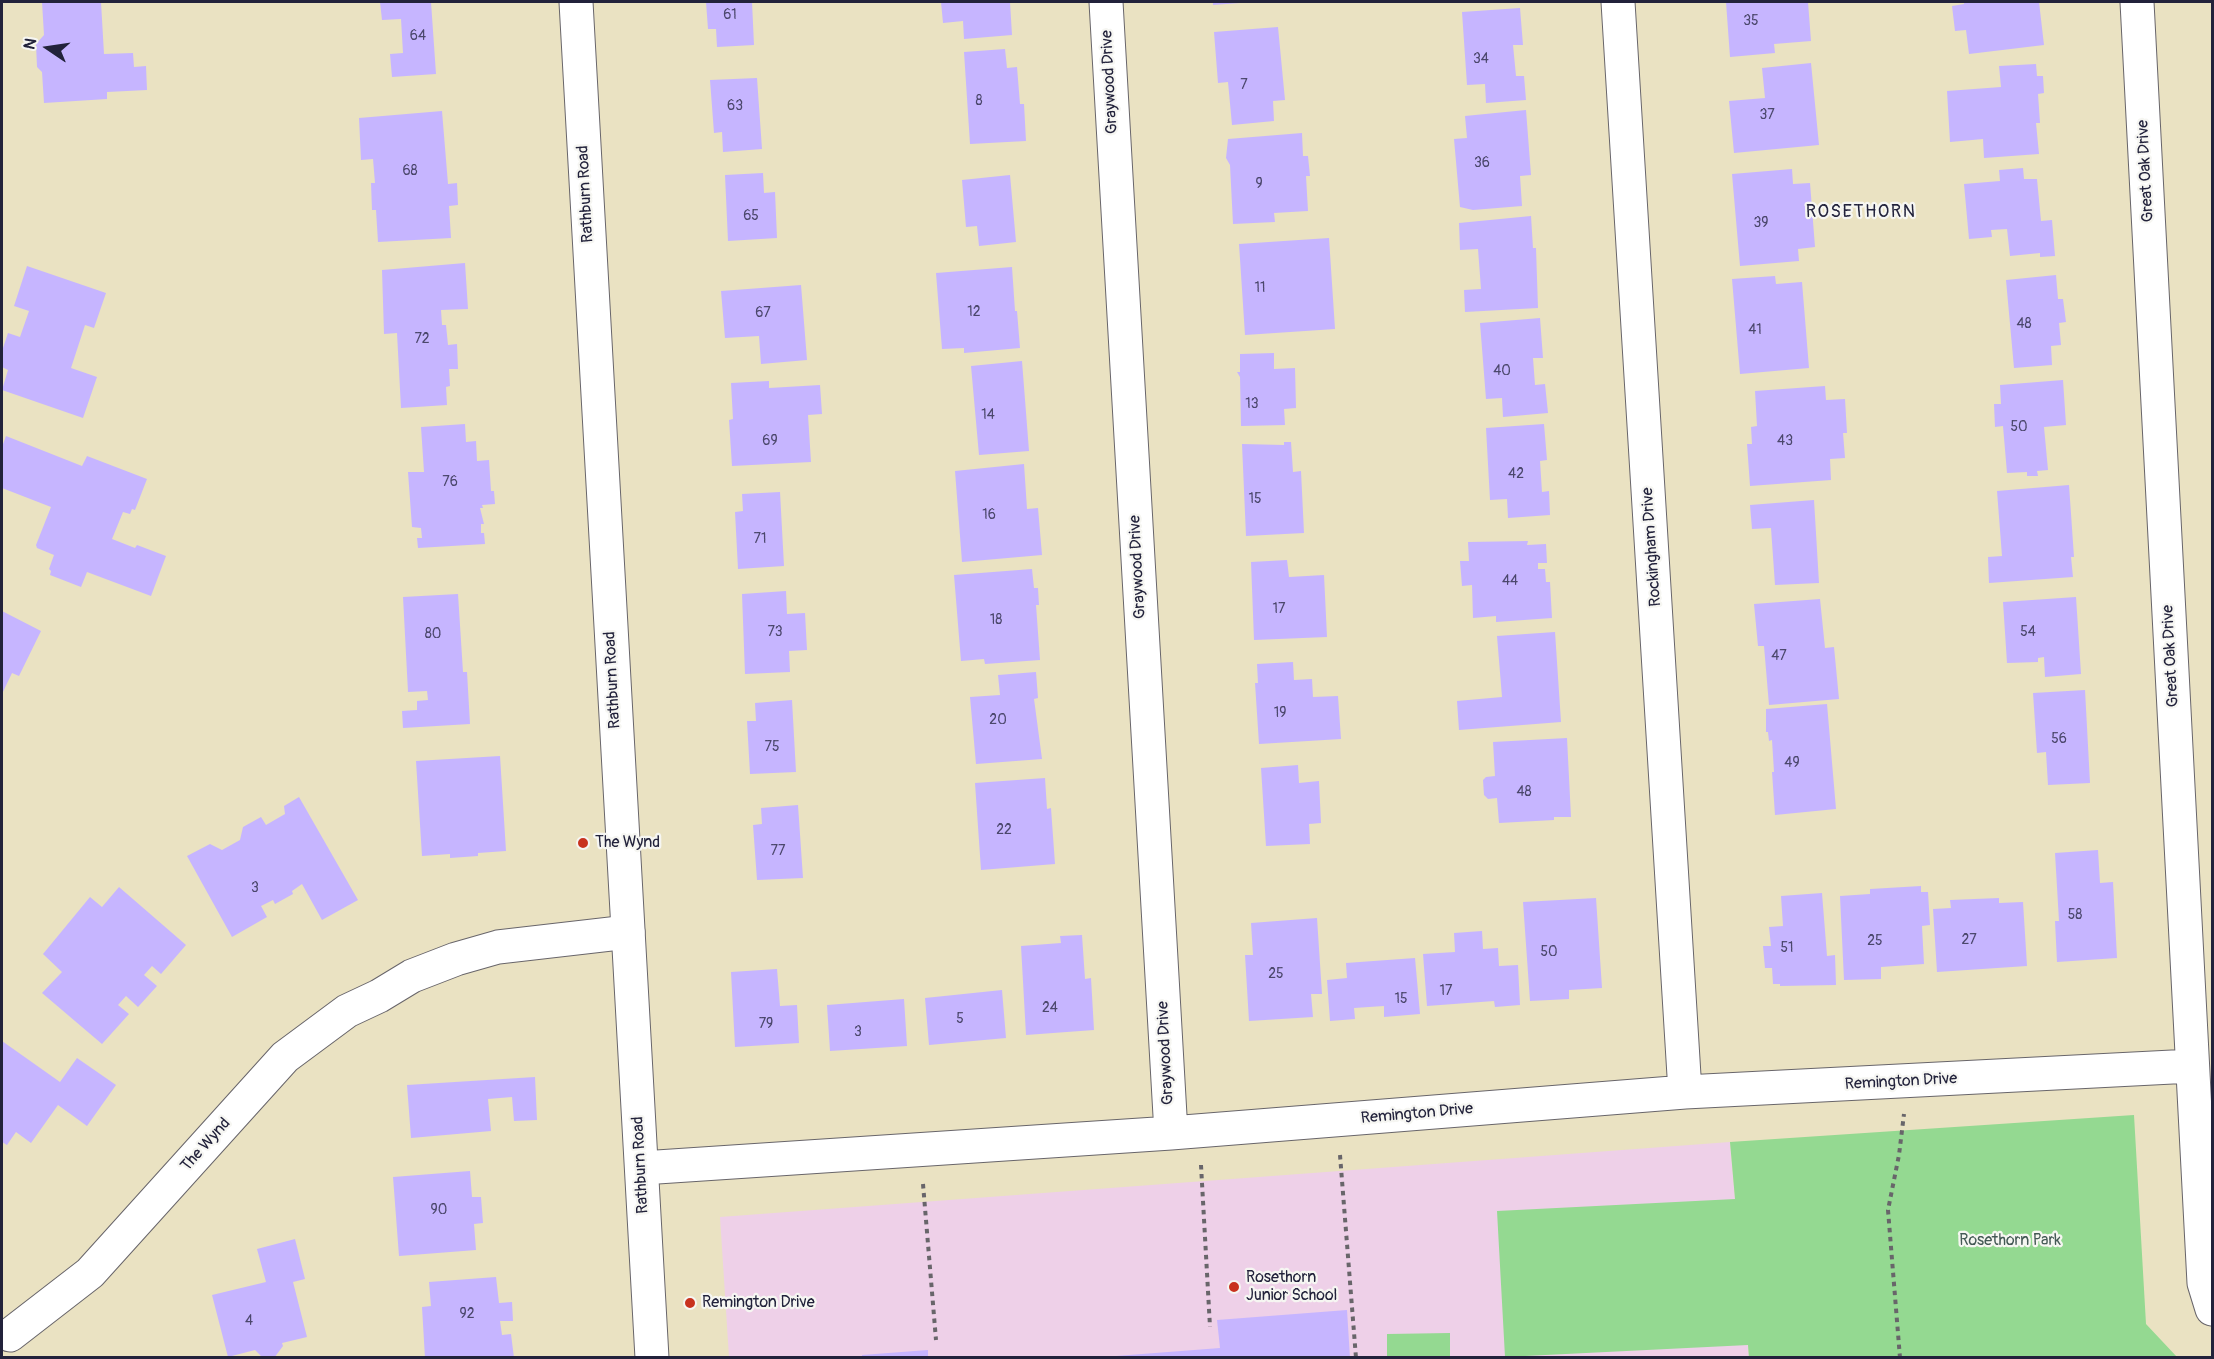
<!DOCTYPE html>
<html>
<head>
<meta charset="utf-8">
<style>
	body { margin:0 }
	#map { position:relative; width:2214px; height:1359px; overflow:hidden; background:#eae2c2; font-family:Pangolin,sans-serif }
	canvas { display:block }
	.frame { position:absolute; inset:0; border:3px solid #22223b; pointer-events:none }
	.north { position:absolute; left:18px; top:18px; width:60px; height:60px; -webkit-text-stroke:4px #f6f6f2; paint-order:stroke; rotate:283deg; font-size:16px; font-weight:700; line-height:24px; text-align:center; color:#22223b }
	.north::after { content:''; display:block; margin:auto; width:21px; height:27px; background:#22223b; clip-path:polygon(50% 0,100% 100%,50% 72%,0 100%) }
</style>
</head>
<body>
<div id="map">
<canvas width="2214" height="1359"></canvas>
<div class="frame"></div>
<div class="north">N</div>
</div>
<script>
const ctx = document.querySelector('canvas').getContext('2d');
ctx.lineJoin = 'round';
function fill(path, color) { ctx.fillStyle = color; ctx.fill(path, 'evenodd'); }
const poly = rows => new Path2D(rows.map(r => 'M' + r).join(''));
function trace(path, color, width, dash) { ctx.strokeStyle = color; ctx.lineWidth = width; ctx.lineCap = dash ? 'butt' : 'round'; ctx.setLineDash(dash || []); ctx.stroke(path); }
function label(font, color, halo, rows, align = 'center') {
  ctx.font = font + ' Pangolin,sans-serif'; ctx.lineWidth = 4.5; ctx.setLineDash([]); ctx.textBaseline = 'middle'; ctx.strokeStyle = halo; ctx.fillStyle = color; for (const [text, x, y, turn = 0] of rows) {
    ctx.save(); ctx.translate(x, y); ctx.rotate((+turn || 0) * Math.PI / 180); ctx.textAlign = isNaN(turn) ? turn : align; if (halo) ctx.strokeText(text, 0, 0); ctx.fillText(text, 0, 0); ctx.restore();
  }
}
fill(poly([
	[1730,1142,1749,1357,729,1357,720,1217]
]), '#eed0e8');
fill(poly([
	[2134,1115,2146,1324,2177,1357,1749,1358,1748,1345,1505,1357,1497,1211,1735,1199,1730,1142],
	[1450,1333,1450,1357,1387,1357,1387,1334]
]), '#94d991');
fill(poly([
	[42,2,101,2,104,54,133,53,134,67,146,66,147,90,107,92,107,99,44,103,42,72,37,67,36,44,44,35],
	[380,2,431,2,436,74,392,77,390,54,403,53,401,19,382,20],
	[706,2,752,2,754,45,717,47,716,29,708,29],
	[941,2,1010,2,1012,35,964,39,963,21,943,23],
	[1213,2,1240,2,1240,3,1213,5],
	[1726,2,1808,2,1811,41,1774,44,1775,53,1730,57],
	[1964,2,2039,2,2044,45,1969,54,1966,30,1955,31,1952,6,1964,4],
	[1520,8,1523,45,1513,45,1516,76,1524,76,1526,100,1486,103,1485,84,1467,85,1462,12],
	[1278,27,1285,100,1273,101,1274,121,1232,125,1228,82,1218,83,1214,32],
	[1005,49,1007,68,1017,67,1020,104,1024,104,1026,141,970,144,964,52],
	[1811,63,1819,145,1734,153,1729,101,1765,98,1762,68],
	[2036,64,2037,76,2043,76,2044,93,2038,94,2040,123,2036,123,2039,154,1984,158,1983,139,1950,142,1947,91,2001,87,1999,66],
	[757,78,762,149,723,152,722,132,714,133,710,80],
	[1526,110,1531,175,1520,176,1522,206,1473,210,1460,207,1454,139,1467,138,1465,116],
	[442,111,448,184,457,183,458,205,449,206,451,238,378,242,376,210,372,210,371,183,375,183,373,159,361,160,359,118],
	[1302,133,1303,156,1308,156,1310,176,1306,176,1308,211,1274,213,1275,222,1233,224,1230,165,1226,158,1228,139],
	[2023,168,2024,179,2037,179,2041,221,2052,220,2055,256,2040,257,2040,253,2010,256,2007,229,1991,230,1992,237,1969,239,1964,184,2000,181,1999,170],
	[1792,169,1793,184,1810,183,1815,247,1798,249,1799,261,1740,266,1732,174],
	[763,173,764,193,775,192,777,238,728,241,725,175],
	[1010,175,1016,242,979,246,977,226,966,227,962,180],
	[1531,216,1533,248,1536,248,1538,308,1465,312,1464,290,1481,289,1478,249,1460,250,1459,223],
	[1329,238,1335,329,1245,335,1239,244],
	[465,263,468,309,441,310,442,325,446,325,448,345,457,344,458,369,449,369,450,386,446,387,447,405,401,408,397,333,384,334,382,270],
	[27,266,106,293,94,328,85,325,71,368,97,377,83,418,2,390,8,370,2,367,2,351,8,333,20,337,29,311,14,306],
	[1012,267,1015,311,1017,311,1020,348,964,353,964,348,942,349,936,273],
	[2056,275,2058,299,2063,299,2066,322,2059,323,2061,345,2051,346,2052,365,2014,368,2006,280],
	[1775,276,1776,284,1802,282,1809,368,1740,374,1732,279],
	[801,285,807,360,761,364,759,336,725,338,721,291],
	[1540,318,1543,358,1533,358,1535,385,1545,384,1548,413,1503,417,1502,398,1486,399,1480,323],
	[1274,353,1274,369,1295,368,1296,408,1284,409,1285,425,1241,426,1240,377,1237,372,1240,372,1240,354],
	[1022,361,1029,451,979,455,971,366],
	[2063,380,2066,425,2044,427,2048,470,2037,471,2038,476,2027,476,2027,472,2007,473,2003,426,1995,427,1994,404,2001,404,2000,385],
	[769,381,769,388,820,385,822,414,808,415,811,462,732,466,729,420,733,419,731,383],
	[1825,386,1826,400,1845,399,1847,433,1843,433,1845,458,1830,459,1831,480,1750,486,1747,444,1752,444,1751,427,1757,426,1755,391],
	[465,424,466,442,476,441,477,461,489,460,491,491,494,491,495,504,482,505,483,508,480,508,484,524,481,524,481,533,484,533,485,544,418,548,417,538,422,538,421,528,412,527,408,472,424,472,421,427],
	[1544,424,1547,460,1540,461,1542,492,1549,491,1550,515,1508,518,1507,499,1490,500,1486,428],
	[6,436,82,466,87,456,147,479,135,510,132,509,130,514,123,512,112,539,135,548,137,545,166,556,151,596,87,572,81,587,50,575,51,571,49,569,54,555,37,548,36,545,51,507,2,488,2,447],
	[1284,442,1291,442,1293,472,1301,471,1304,533,1246,536,1242,444,1284,445],
	[1024,464,1027,509,1038,508,1042,555,962,562,955,471],
	[2069,485,2074,557,2071,557,2073,577,1989,583,1988,557,2002,556,1997,491],
	[780,492,784,566,738,569,735,512,743,511,742,494],
	[1814,500,1819,583,1775,585,1771,528,1752,529,1750,505],
	[1528,541,1527,545,1546,544,1547,563,1538,563,1538,569,1545,569,1546,582,1550,582,1552,618,1496,622,1496,616,1473,618,1472,585,1462,586,1460,561,1469,561,1468,542],
	[1287,560,1289,577,1324,575,1327,637,1254,640,1251,562],
	[1032,569,1034,588,1038,588,1039,605,1036,605,1040,660,985,664,984,659,961,661,954,575],
	[786,591,787,614,805,613,807,650,789,651,790,672,745,674,742,594],
	[458,594,463,672,467,672,470,724,403,728,402,711,417,710,417,701,428,700,427,691,408,692,403,597],
	[2076,597,2081,674,2045,677,2044,657,2038,658,2038,662,2007,663,2003,602],
	[1820,599,1825,648,1834,647,1839,699,1769,705,1764,646,1758,646,1754,604],
	[2,611,41,631,19,676,12,673,2,694],
	[1555,632,1561,722,1459,730,1457,701,1502,697,1497,636],
	[1293,662,1294,680,1312,679,1313,697,1338,696,1341,739,1259,744,1255,683,1258,683,1257,664],
	[1036,672,1038,698,1034,699,1042,759,976,764,970,697,1000,695,998,675],
	[2085,690,2090,783,2048,785,2046,752,2037,753,2033,693],
	[792,700,796,772,750,774,747,721,756,721,755,703],
	[1827,704,1836,809,1775,815,1772,772,1774,772,1772,740,1769,741,1768,732,1766,732,1766,709],
	[1567,738,1571,817,1554,817,1554,820,1499,823,1497,798,1488,799,1484,795,1483,780,1486,777,1495,776,1493,742],
	[500,756,506,851,478,853,478,856,450,858,450,854,422,856,416,761],
	[1298,765,1299,783,1319,781,1321,823,1309,824,1310,844,1266,846,1261,768],
	[1045,778,1047,809,1051,808,1055,864,981,870,975,783],
	[299,797,358,900,322,920,302,884,292,891,293,894,275,904,273,900,261,906,267,917,232,937,187,856,210,844,222,850,240,840,243,827,261,817,266,825,285,814,284,806],
	[798,805,803,878,757,880,753,825,762,824,761,808],
	[2098,850,2100,883,2113,882,2117,958,2057,962,2055,921,2059,921,2055,853],
	[1921,886,1921,892,1928,892,1930,925,1922,926,1924,964,1881,967,1881,979,1844,980,1840,896,1870,894,1870,889],
	[119,887,186,945,161,974,152,966,144,975,157,986,138,1007,126,996,118,1005,129,1014,102,1044,42,993,62,972,43,954,90,897,102,907],
	[1822,893,1827,956,1835,955,1836,985,1780,986,1780,984,1773,984,1772,968,1765,968,1763,946,1771,946,1769,927,1783,926,1781,896],
	[1596,898,1602,988,1569,990,1569,999,1530,1001,1523,902],
	[1999,898,1999,903,2023,902,2027,966,1937,972,1933,909,1951,908,1950,900],
	[1317,918,1322,994,1311,994,1313,1017,1249,1021,1245,955,1253,955,1251,923],
	[1482,931,1483,949,1498,948,1499,966,1518,965,1520,1005,1495,1007,1494,1001,1427,1006,1423,954,1455,952,1454,933],
	[1082,935,1085,979,1091,978,1094,1030,1026,1035,1021,946,1061,943,1060,936],
	[1415,958,1420,1014,1384,1017,1384,1006,1354,1008,1355,1019,1330,1021,1327,980,1347,978,1346,963],
	[777,969,780,1006,797,1005,799,1043,735,1047,731,972],
	[1002,990,1006,1038,929,1045,925,998],
	[904,999,907,1046,830,1051,827,1005],
	[2,1041,60,1082,77,1058,116,1085,87,1126,58,1105,31,1143,16,1132,7,1145,2,1142],
	[535,1077,537,1120,514,1121,512,1097,488,1099,491,1131,411,1138,407,1085],
	[470,1171,472,1197,481,1197,483,1223,474,1224,476,1250,399,1256,393,1177],
	[295,1239,305,1279,293,1282,307,1337,282,1343,283,1346,274,1358,263,1358,255,1350,228,1357,212,1295,266,1282,257,1249],
	[496,1277,499,1303,512,1302,513,1321,500,1321,502,1335,511,1334,514,1358,425,1358,422,1307,431,1306,429,1282],
	[1347,1310,1350,1358,1116,1358,1116,1356,1220,1348,1217,1320],
	[928,1350,928,1358,862,1358,862,1355]
]), '#c6b5ff');
const minor = poly([
	[1106,2,1171,1133],
	[1618,2,1685,1092],
	[2137,2,2204,1283,2212,1309],
	[642,1168,1171,1133,1685,1092,2192,1066],
	[10,1335,90,1273,285,1057,347,1011,379,996,412,976,456,959,498,947,628,932]
]);
const tertiary = poly([
	[576,2,652,1358]
]);
trace(minor, '#68656a', 35);
trace(tertiary, '#68656a', 35);
trace(poly([
	[1340,1155,1356,1358],
	[1201,1165,1210,1327],
	[923,1184,936,1340],
	[1900,1358,1888,1210,1899,1155,1904,1114]
]), '#68656a', 4, [4.5, 4.5]);
trace(minor, '#fff', 33);
trace(tertiary, '#fff', 33);
for (const [x, y, r, color] of [
	[583,843,6,"#c8321e"],
	[1234,1287,6,"#c8321e"],
	[690,1303,6,"#c8321e"]
]) { const dot = new Path2D(); dot.arc(x, y, r, 0, 2 * Math.PI); ctx.fillStyle = color; ctx.fill(dot); trace(dot, '#f6f6f2', 2); }
label('14px', '#4b476c', null, [
	["61",730,15],
	["35",1751,21],
	["64",418,36],
	["34",1481,59],
	["7",1244,85],
	["8",979,101],
	["63",735,106],
	["37",1767,115],
	["36",1482,163],
	["68",410,171],
	["9",1259,184],
	["65",751,216],
	["39",1761,223],
	["11",1260,288],
	["12",974,312],
	["67",763,313],
	["48",2024,324],
	["41",1755,330],
	["72",422,339],
	["40",1502,371],
	["13",1252,404],
	["14",988,415],
	["50",2019,427],
	["69",770,441],
	["43",1785,441],
	["42",1516,474],
	["76",450,482],
	["15",1255,499],
	["16",989,515],
	["71",760,539],
	["44",1510,581],
	["17",1279,609],
	["18",996,620],
	["73",775,632],
	["54",2028,632],
	["80",433,634],
	["47",1779,656],
	["19",1280,713],
	["20",998,720],
	["56",2059,739],
	["75",772,747],
	["49",1792,763],
	["48",1524,792],
	["22",1004,830],
	["77",778,851],
	["3",255,888],
	["58",2075,915],
	["27",1969,940],
	["25",1875,941],
	["51",1787,948],
	["50",1549,952],
	["25",1276,974],
	["17",1446,991],
	["15",1401,999],
	["24",1050,1008],
	["5",960,1019],
	["79",766,1024],
	["3",858,1032],
	["90",439,1210],
	["92",467,1314],
	["4",249,1321]
]);
label('16px', '#22223b', '#f6f6f2', [
	["Graywood Drive",1110,82,-93],
	["Great Oak Drive",2146,171,-93],
	["Rathburn Road",586,194,-93],
	["Rockingham Drive",1652,547,-94],
	["Graywood Drive",1138,567,-93],
	["Great Oak Drive",2171,656,-93],
	["Rathburn Road",613,680,-93],
	["Graywood Drive",1166,1053,-93],
	["Remington Drive",1901,1082,-3],
	["Remington Drive",1417,1114,-5],
	["The Wynd",206,1145,-48],
	["Rathburn Road",641,1165,-93]
]);
label('16px', '#22223b', '#f6f6f2', [
	["The Wynd",595,843],
	["Rosethorn",1246,1278],
	["Junior School",1246,1296],
	["Remington Drive",702,1303]
], 'left');
label('16px', '#445955', '#f6f6f2', [
	["Rosethorn Park",2010,1241]
]);
ctx.letterSpacing = '1.5px';
label('18px', '#22223b', '#f6f6f2', [
	["ROSETHORN",1861,212]
]);
ctx.letterSpacing = '0px';
</script>
</body>
</html>
